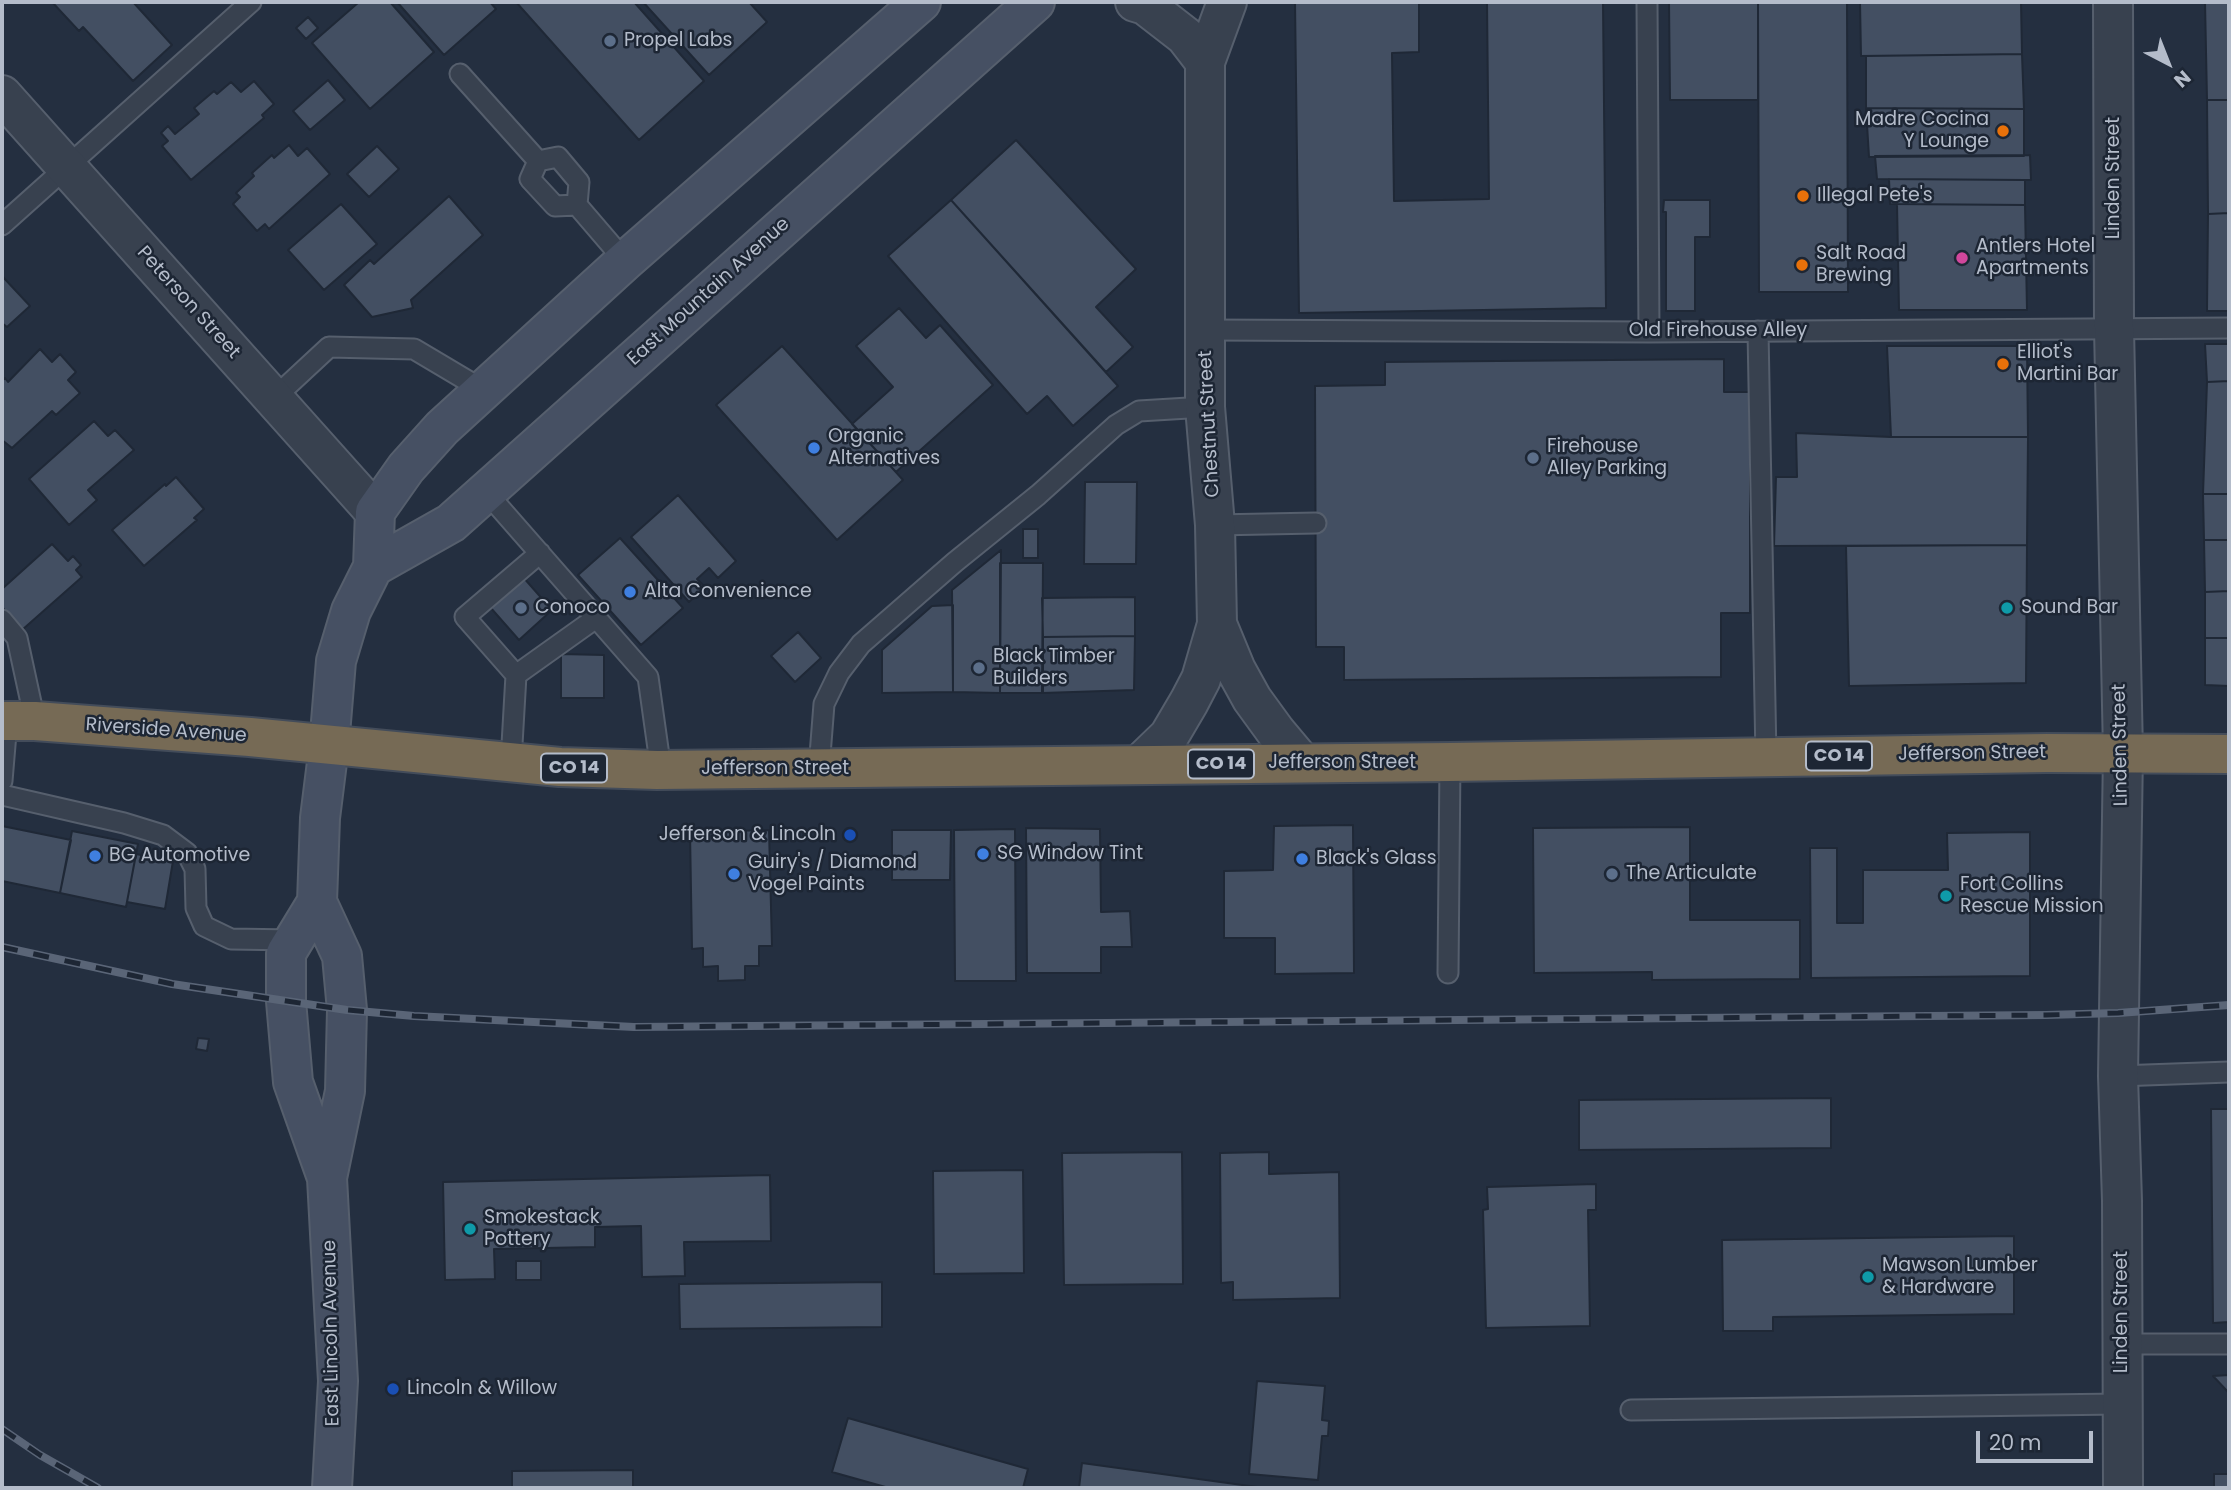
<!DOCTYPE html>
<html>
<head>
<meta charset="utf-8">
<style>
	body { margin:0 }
	#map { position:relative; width:2231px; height:1490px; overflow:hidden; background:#242f40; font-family:Poppins,sans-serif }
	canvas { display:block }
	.frame { position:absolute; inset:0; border:4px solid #b4bcca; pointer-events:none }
	.north { position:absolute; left:2133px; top:28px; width:70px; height:70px; -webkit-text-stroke:5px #1d2634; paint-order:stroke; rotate:138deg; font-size:19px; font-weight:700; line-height:28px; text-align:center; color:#b4bcca }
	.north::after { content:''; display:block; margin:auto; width:24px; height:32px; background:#b4bcca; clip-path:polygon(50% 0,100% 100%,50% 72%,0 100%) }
	.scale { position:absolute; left:1976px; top:1431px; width:117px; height:32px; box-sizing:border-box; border:4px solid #b4bcca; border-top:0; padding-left:9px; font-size:21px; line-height:24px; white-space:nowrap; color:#b4bcca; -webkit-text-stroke:5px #1d2634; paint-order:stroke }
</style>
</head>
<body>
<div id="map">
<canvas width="2231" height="1490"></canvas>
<div class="frame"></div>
<div class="north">N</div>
<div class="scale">20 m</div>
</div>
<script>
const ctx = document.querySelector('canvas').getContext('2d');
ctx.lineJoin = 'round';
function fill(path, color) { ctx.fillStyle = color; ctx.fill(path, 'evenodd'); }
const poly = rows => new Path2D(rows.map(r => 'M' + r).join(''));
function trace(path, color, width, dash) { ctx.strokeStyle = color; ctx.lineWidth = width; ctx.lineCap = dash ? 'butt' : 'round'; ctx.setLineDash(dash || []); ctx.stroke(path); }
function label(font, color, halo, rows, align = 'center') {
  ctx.font = font + ' Poppins,sans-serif'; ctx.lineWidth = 5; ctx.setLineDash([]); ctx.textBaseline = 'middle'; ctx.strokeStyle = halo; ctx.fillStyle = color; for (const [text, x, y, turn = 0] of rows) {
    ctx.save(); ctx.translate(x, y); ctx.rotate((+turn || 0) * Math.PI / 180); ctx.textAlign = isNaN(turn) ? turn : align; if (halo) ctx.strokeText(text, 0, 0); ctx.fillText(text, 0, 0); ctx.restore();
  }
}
const building = poly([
	[52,2,133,2,172,45,133,81,83,27,79,31,52,2],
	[359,2,390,2,434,52,370,109,312,43,359,2],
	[397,2,490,2,496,9,444,55,397,2],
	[516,2,634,2,704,81,639,140,516,2],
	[643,2,749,2,767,22,709,75,643,2],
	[1295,2,1419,2,1419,52,1392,53,1394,201,1489,199,1487,2,1603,2,1606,308,1299,313,1295,2],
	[1669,2,1758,2,1758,100,1670,100,1669,2],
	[1758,2,1847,2,1848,292,1759,292,1758,2],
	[1860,2,2021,2,2022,54,1861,56,1860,2],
	[2205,2,2229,2,2229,100,2207,100,2205,2],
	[308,17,318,28,306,39,296,28,308,17],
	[2022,54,2024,109,1866,108,1866,56,2022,54],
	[328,80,345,100,310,130,293,111,328,80],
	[254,81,274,104,262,115,264,118,191,180,162,146,168,141,161,133,168,126,175,134,199,114,194,108,214,91,217,94,231,82,241,92,254,81],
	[2207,100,2229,100,2229,213,2208,214,2207,100],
	[1866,108,2024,109,2024,156,1869,157,1866,108],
	[1016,140,1136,269,1096,307,1133,347,1106,372,951,200,1016,140],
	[289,145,298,156,307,148,330,174,269,229,265,224,257,231,233,204,240,197,236,193,254,176,252,173,272,155,274,158,289,145],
	[377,146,399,169,369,197,347,174,377,146],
	[2030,155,2031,180,1877,179,1875,156,2030,155],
	[1889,179,2025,180,2025,205,1890,204,1889,179],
	[449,196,483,235,411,300,413,308,372,317,344,285,370,260,374,264,449,196],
	[951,200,1118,386,1073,426,1047,396,1027,414,888,256,951,200],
	[1664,200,1710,200,1710,237,1695,237,1695,311,1666,311,1666,212,1663,212,1664,200],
	[341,204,377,244,324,290,288,250,341,204],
	[1897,204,2025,205,2027,310,1899,310,1897,204],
	[2229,213,2229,311,2207,311,2208,214,2229,213],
	[2,276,30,306,7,327,2,323,2,276],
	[899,308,926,338,940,325,993,385,896,472,852,424,893,387,856,346,899,308],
	[2205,344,2229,344,2229,381,2207,382,2205,344],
	[782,346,903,480,837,540,716,405,782,346],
	[1887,346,2027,346,2028,437,1891,437,1887,346],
	[40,349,52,362,60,354,76,372,68,380,80,393,56,415,52,411,12,448,2,440,2,381,5,378,8,382,40,349],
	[1724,359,1724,392,1750,392,1750,613,1721,613,1721,677,1344,680,1344,647,1316,647,1315,386,1385,385,1385,362,1724,359],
	[2229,381,2229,494,2203,494,2207,382,2229,381],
	[94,421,108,436,115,430,134,450,88,490,97,500,69,525,29,479,94,421],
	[1796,433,1891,437,2028,437,2027,545,1774,546,1776,477,1797,477,1796,433],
	[176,477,204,509,194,518,197,520,144,566,112,530,165,484,166,486,176,477],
	[1085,482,1137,482,1136,564,1084,564,1085,482],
	[2203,494,2229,494,2229,540,2204,540,2203,494],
	[678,495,736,561,718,578,709,568,697,579,705,587,689,602,631,537,678,495],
	[1023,529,1038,529,1038,558,1023,558,1023,529],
	[620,538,683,608,641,645,578,575,620,538],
	[2204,540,2229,540,2229,591,2205,592,2204,540],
	[52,544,68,561,73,556,81,565,76,570,82,577,22,630,2,607,2,589,52,544],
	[2027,545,2026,683,1849,686,1846,546,2027,545],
	[1001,550,1000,693,953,692,952,590,1001,550],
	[1000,563,1043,563,1042,693,1000,693,1000,563],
	[523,577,552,610,519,640,490,607,523,577],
	[2229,591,2229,638,2205,638,2205,592,2229,591],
	[1135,597,1135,636,1043,637,1042,598,1135,597],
	[953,605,953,692,882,693,882,650,932,606,953,605],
	[798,632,821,658,795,682,771,656,798,632],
	[1135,636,1134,690,1043,693,1043,637,1135,636],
	[2205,638,2229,638,2229,686,2205,685,2205,638],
	[561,654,604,655,604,698,561,698,561,654],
	[1353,825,1354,973,1275,974,1275,938,1224,938,1224,871,1273,870,1274,826,1353,825],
	[2,826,71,840,60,893,2,881,2,826],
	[1690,827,1690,920,1800,920,1800,979,1652,980,1652,972,1534,973,1533,828,1690,827],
	[1026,828,1100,829,1101,912,1130,911,1132,947,1101,947,1101,973,1027,973,1026,828],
	[1015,829,1016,981,955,981,954,830,1015,829],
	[769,830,772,946,759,946,759,966,745,966,745,980,718,981,718,966,703,967,703,948,692,949,690,832,769,830],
	[892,830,951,830,950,880,892,880,892,830],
	[72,831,138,844,126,907,60,893,72,831],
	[2030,832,2030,976,1811,978,1810,848,1837,848,1837,923,1863,923,1863,870,1948,870,1947,833,2030,832],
	[136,854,173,861,165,909,127,902,136,854],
	[198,1038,209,1039,207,1051,196,1049,198,1038],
	[1831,1098,1831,1148,1579,1150,1579,1100,1831,1098],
	[2211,1109,2229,1109,2229,1322,2213,1323,2211,1109],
	[1182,1152,1183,1284,1064,1285,1062,1153,1182,1152],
	[1269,1152,1269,1174,1339,1172,1340,1298,1233,1300,1233,1282,1221,1283,1220,1153,1269,1152],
	[1023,1170,1024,1273,934,1274,933,1171,1023,1170],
	[770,1175,771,1241,684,1242,685,1276,642,1277,641,1226,595,1227,595,1247,494,1249,495,1279,445,1280,443,1182,770,1175],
	[1596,1184,1596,1210,1588,1210,1590,1326,1486,1328,1483,1210,1488,1209,1487,1187,1596,1184],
	[2014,1236,2014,1314,1773,1317,1773,1331,1723,1331,1722,1240,2014,1236],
	[516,1261,541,1261,541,1280,516,1280,516,1261],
	[882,1282,882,1327,680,1329,679,1284,882,1282],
	[2229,1375,2229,1393,2213,1376,2229,1375],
	[1257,1381,1325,1386,1322,1420,1329,1421,1328,1436,1322,1436,1318,1480,1249,1474,1257,1381],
	[848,1418,1028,1469,1023,1488,889,1488,832,1472,848,1418],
	[1082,1463,1264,1488,1079,1488,1082,1463],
	[633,1470,633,1488,512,1488,512,1471,633,1470],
	[2214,1474,2229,1474,2229,1488,2214,1488,2214,1474]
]);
fill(building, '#434f62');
trace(building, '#1f2836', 2);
const lane = poly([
	[1647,2,1649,332],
	[460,74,538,161],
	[577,205,555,206,530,179,538,161,558,157,579,182,577,205,625,261],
	[2,225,251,2],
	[1206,330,1649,332,2229,328],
	[1758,331,1766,758],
	[273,399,329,347,414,349,483,390],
	[486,492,648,677,661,770],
	[1215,525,1316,523],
	[2,620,17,638,35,721],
	[516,675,596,618],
	[511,762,516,675,465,617,540,553],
	[819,768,824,704,839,673,861,644,955,562,1038,495,1116,425,1139,411,1205,407],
	[2,781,7,721],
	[2,795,124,823,163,835,187,853,195,869,196,908,204,926,231,939,294,940],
	[1448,973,1450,762],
	[2118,1076,2229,1072],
	[2122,1344,2229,1344],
	[1631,1410,2122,1404]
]);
const street = poly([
	[1135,2,1145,5,1185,36,1205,62],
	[2113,2,2114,328,2123,752,2118,1076,2122,1201,2123,1488],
	[2,95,375,512],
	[1217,624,1236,670,1252,699,1276,732,1302,763],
	[1140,764,1169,736,1189,702,1201,679,1217,624,1215,525,1205,407,1205,62,1227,2]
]);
const secondary = poly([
	[373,567,451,523,1035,2],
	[317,902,286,953,286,1001,293,1082,327,1178],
	[332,1488,338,1381,327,1178,345,1091,347,1010,342,956,317,902,320,818,329,746,336,661,351,611,373,567,375,512,406,468,442,428,625,261,921,2]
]);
const highway = poly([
	[2,721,35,721,250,737,560,767,657,770,1450,762,2047,753,2229,754]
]);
trace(lane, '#565f6d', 23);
trace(street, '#565f6d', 42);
trace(secondary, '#565f6d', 42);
trace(highway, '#434c5a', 42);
trace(lane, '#38414f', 19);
trace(street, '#38414f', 38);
trace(secondary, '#465063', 38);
trace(highway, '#766a55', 38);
const rail = poly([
	[2,947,172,984,347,1010,414,1016,634,1027,2046,1015,2118,1013,2229,1005],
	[2,1429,40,1455,98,1488]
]);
trace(rail, '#5a6577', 8);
trace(rail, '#1d2634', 5, [16]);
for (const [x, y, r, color] of [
	[610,41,7,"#5c6f8a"],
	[2003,131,7,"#e8710a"],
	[1803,196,7,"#e8710a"],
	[1962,258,7,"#d1479c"],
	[1802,265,7,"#e8710a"],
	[2003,364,7,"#e8710a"],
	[814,448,7,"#3f7fe0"],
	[1533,458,7,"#5c6f8a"],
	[630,592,7,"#3f7fe0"],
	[521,608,7,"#5c6f8a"],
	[2007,608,7,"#0f9aa8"],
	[979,668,7,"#5c6f8a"],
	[850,835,7,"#1a4fb4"],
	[983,854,7,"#3f7fe0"],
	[95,856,7,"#3f7fe0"],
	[1302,859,7,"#3f7fe0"],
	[734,874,7,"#3f7fe0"],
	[1612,874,7,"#5c6f8a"],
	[1946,896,7,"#0f9aa8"],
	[470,1229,7,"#0f9aa8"],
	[1868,1277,7,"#0f9aa8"],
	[393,1389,7,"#1a4fb4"]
]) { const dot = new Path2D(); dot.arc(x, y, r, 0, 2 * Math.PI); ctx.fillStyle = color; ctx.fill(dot); trace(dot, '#1d2634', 2.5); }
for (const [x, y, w] of [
	[1839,756,66],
	[1221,764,66],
	[574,768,66]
]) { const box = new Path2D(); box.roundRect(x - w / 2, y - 14.5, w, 29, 5); ctx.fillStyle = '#1d2634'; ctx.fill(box); trace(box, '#b4bcca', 2); }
label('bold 18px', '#b4bcca', null, [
	["CO 14",1839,756],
	["CO 14",1221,764],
	["CO 14",574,768]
]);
label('19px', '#b4bcca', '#1d2634', [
	["Propel Labs",624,41],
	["Madre Cocina",1989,120,"right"],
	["Y Lounge",1989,142,"right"],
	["Illegal Pete's",1817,196],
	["Antlers Hotel",1976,247],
	["Apartments",1976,269],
	["Salt Road",1816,254],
	["Brewing",1816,276],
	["Elliot's",2017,353],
	["Martini Bar",2017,375],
	["Organic",828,437],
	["Alternatives",828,459],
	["Firehouse",1547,447],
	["Alley Parking",1547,469],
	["Alta Convenience",644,592],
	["Conoco",535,608],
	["Sound Bar",2021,608],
	["Black Timber",993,657],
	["Builders",993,679],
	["Jefferson & Lincoln",836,835,"right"],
	["SG Window Tint",997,854],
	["BG Automotive",109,856],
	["Black's Glass",1316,859],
	["Guiry's / Diamond",748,863],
	["Vogel Paints",748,885],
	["The Articulate",1626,874],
	["Fort Collins",1960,885],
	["Rescue Mission",1960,907],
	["Smokestack",484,1218],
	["Pottery",484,1240],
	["Mawson Lumber",1882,1266],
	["& Hardware",1882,1288],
	["Lincoln & Willow",407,1389]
], 'left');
label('19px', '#b4bcca', '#1d2634', [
	["Linden Street",2114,178,-90],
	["East Mountain Avenue",709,292,-42],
	["Peterson Street",188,303,48],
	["Old Firehouse Alley",1718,331],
	["Chestnut Street",1210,424,-93],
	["Riverside Avenue",166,731,4],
	["Linden Street",2121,745,-91],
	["Jefferson Street",1972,754,-1],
	["Jefferson Street",1342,763],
	["Jefferson Street",775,769],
	["Linden Street",2122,1312,-90],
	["East Lincoln Avenue",332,1333,-91]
]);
</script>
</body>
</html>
